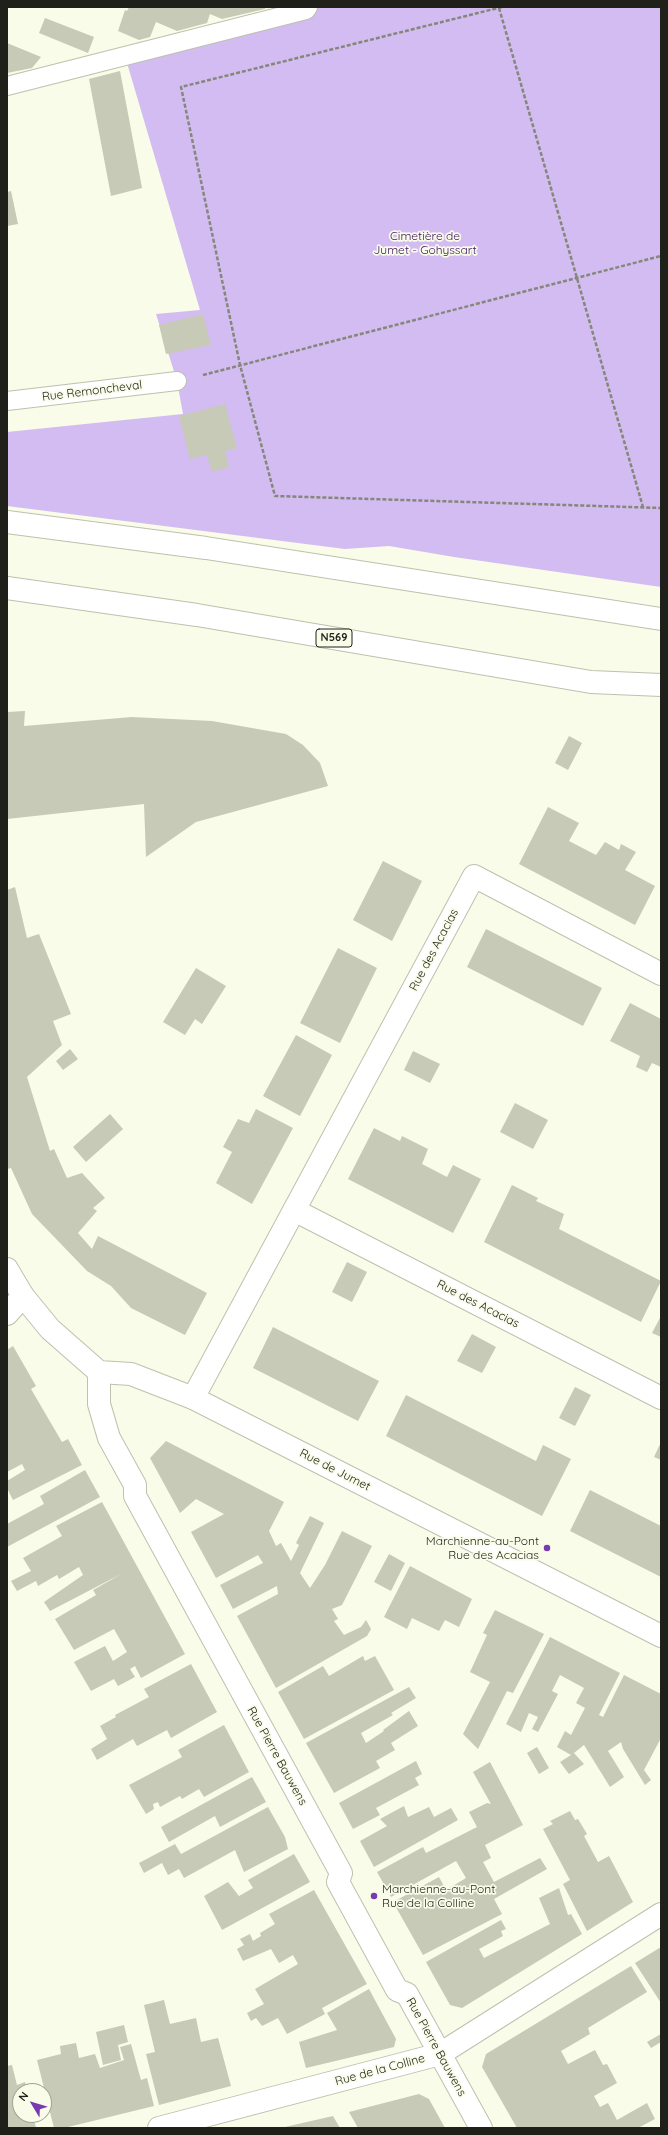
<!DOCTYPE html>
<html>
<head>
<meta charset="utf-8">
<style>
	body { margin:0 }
	#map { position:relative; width:668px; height:2135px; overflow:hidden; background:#f8fce8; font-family:Quicksand,sans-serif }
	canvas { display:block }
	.frame { position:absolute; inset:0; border:8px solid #1f2019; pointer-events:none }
	.north { position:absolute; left:12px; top:2083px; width:40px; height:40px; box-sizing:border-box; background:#f8fce8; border:1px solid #a1a495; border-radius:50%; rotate:308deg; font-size:11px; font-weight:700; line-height:16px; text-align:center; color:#1f2019 }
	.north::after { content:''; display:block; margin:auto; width:14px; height:18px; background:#773ab0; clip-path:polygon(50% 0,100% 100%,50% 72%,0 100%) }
</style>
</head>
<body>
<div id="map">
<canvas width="668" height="2135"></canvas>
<div class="frame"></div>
<div class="north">N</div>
</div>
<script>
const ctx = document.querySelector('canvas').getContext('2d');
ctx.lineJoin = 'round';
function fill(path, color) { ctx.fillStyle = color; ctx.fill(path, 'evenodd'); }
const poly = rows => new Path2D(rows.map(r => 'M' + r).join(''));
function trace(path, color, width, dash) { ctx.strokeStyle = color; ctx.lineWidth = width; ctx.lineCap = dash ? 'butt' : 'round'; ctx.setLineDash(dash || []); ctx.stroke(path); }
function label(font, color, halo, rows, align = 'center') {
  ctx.font = font + ' Quicksand,sans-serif'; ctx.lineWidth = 3.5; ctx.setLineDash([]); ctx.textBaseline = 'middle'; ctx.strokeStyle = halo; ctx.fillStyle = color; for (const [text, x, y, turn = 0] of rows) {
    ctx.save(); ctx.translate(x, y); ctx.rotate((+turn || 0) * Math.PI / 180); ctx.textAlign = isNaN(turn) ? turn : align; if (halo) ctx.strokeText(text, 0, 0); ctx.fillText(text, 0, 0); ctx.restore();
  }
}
fill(poly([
	[280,7,661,7,661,587,454,557,389,546,345,549,7,506,7,432,183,414,177,381,156,314,200,310,127,63,283,24]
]), '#d3bcf2');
fill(poly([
	[129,7,265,7,265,9,222,19,210,14,207,23,177,31,156,22,150,37,139,40,118,31,125,10,127,11],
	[45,18,94,37,88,53,39,33],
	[7,43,41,57,32,68,7,73],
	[120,71,142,188,111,196,89,79],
	[11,191,18,224,7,226,7,192],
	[203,314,211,345,166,354,159,325],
	[225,404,237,448,225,451,229,467,212,472,207,455,190,459,179,416],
	[25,711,24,726,132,717,212,721,286,734,303,745,320,763,328,786,196,822,146,857,144,804,7,819,7,712],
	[569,736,582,743,568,770,555,763],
	[548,807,579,823,569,841,596,855,605,842,619,850,621,844,636,852,625,870,655,886,635,925,519,864],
	[383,861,422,881,392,941,353,920],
	[15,887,27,938,39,934,71,1014,53,1021,62,1045,27,1077,50,1151,54,1149,67,1178,82,1173,105,1198,93,1208,97,1211,78,1233,92,1249,98,1236,207,1293,185,1335,131,1308,111,1286,87,1271,32,1214,11,1168,7,1169,7,890],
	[486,929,602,988,583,1026,467,967],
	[338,948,377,968,340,1043,300,1023],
	[196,968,226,986,202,1024,195,1019,185,1035,163,1022],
	[630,1003,661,1019,661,1067,652,1063,647,1072,636,1067,640,1056,610,1041],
	[296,1035,332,1055,300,1116,263,1096],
	[70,1049,78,1059,63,1070,56,1061],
	[413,1051,440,1064,430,1083,404,1070],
	[515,1103,548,1120,533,1149,500,1132],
	[256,1109,293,1128,252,1204,216,1183,232,1152,223,1147,238,1119,249,1123],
	[110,1114,123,1129,86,1162,73,1147],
	[374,1128,400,1141,402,1136,428,1149,422,1164,447,1177,453,1165,481,1179,453,1233,348,1179],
	[512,1185,538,1198,536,1201,564,1214,559,1229,661,1281,641,1322,484,1242],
	[347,1262,367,1272,352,1302,332,1292],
	[661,1316,661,1337,652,1333],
	[273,1327,379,1381,358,1421,253,1368],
	[472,1334,496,1347,482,1373,457,1361],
	[13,1346,36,1386,31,1389,62,1442,68,1439,82,1465,13,1500,7,1488,7,1481,25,1470,22,1464,7,1472,7,1350],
	[575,1387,591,1395,575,1426,559,1418],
	[406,1395,536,1461,543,1445,571,1459,542,1516,386,1436],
	[166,1441,284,1502,269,1531,276,1546,281,1543,291,1561,299,1545,296,1543,310,1516,324,1523,300,1573,310,1588,325,1565,342,1531,372,1546,342,1605,332,1609,338,1619,334,1621,344,1635,361,1627,366,1620,371,1629,367,1636,276,1688,237,1616,278,1594,277,1586,233,1609,220,1585,263,1563,258,1555,216,1578,191,1532,224,1514,196,1499,180,1513,150,1458],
	[661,1442,661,1460,654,1457],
	[85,1470,100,1497,7,1547,7,1524,44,1504,40,1496],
	[590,1490,661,1526,661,1577,570,1531],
	[102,1502,185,1654,141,1678,135,1666,130,1669,135,1677,118,1686,114,1679,91,1691,74,1662,105,1646,113,1661,127,1652,114,1629,74,1650,55,1619,96,1595,93,1590,123,1573,50,1611,44,1602,83,1575,79,1567,59,1579,57,1575,38,1586,36,1581,17,1591,11,1581,31,1571,23,1558,62,1536,56,1526],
	[389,1554,405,1563,391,1591,374,1582],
	[410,1566,472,1599,459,1627,445,1620,439,1631,412,1618,407,1629,384,1617],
	[495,1610,544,1634,513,1693,507,1691,478,1749,463,1734,490,1682,470,1672,487,1635,483,1633],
	[550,1637,620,1673,599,1715,603,1717,624,1675,661,1694,661,1738,644,1770,651,1780,645,1785,623,1749,621,1742,608,1751,624,1777,610,1787,584,1745,574,1753,584,1764,569,1774,560,1762,571,1755,557,1747,565,1731,571,1735,585,1708,576,1703,584,1688,560,1675,552,1691,558,1694,538,1732,532,1729,538,1717,529,1713,521,1732,506,1724],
	[363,1656,365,1661,375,1656,394,1690,304,1739,278,1692,323,1666,329,1676],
	[191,1664,217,1712,171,1738,167,1730,137,1746,133,1739,97,1760,91,1749,107,1739,100,1726,116,1717,115,1715,149,1697,144,1689],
	[409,1687,416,1698,391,1713,393,1715,361,1733,366,1743,384,1731,383,1730,409,1711,418,1726,391,1743,395,1750,376,1761,380,1768,334,1793,306,1743],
	[224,1725,249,1772,204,1797,199,1789,182,1799,180,1796,160,1807,158,1802,153,1804,154,1809,146,1814,129,1785,182,1757,178,1750],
	[537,1747,549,1768,539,1774,527,1753],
	[416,1761,422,1774,415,1778,419,1785,376,1808,380,1815,353,1829,339,1803],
	[490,1762,523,1825,485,1845,491,1858,483,1862,494,1882,540,1858,547,1869,494,1899,502,1914,423,1955,393,1902,439,1877,446,1890,466,1878,456,1861,391,1897,377,1872,423,1847,426,1853,477,1827,469,1812,487,1803,491,1804,473,1772],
	[252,1777,266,1802,220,1827,215,1816,169,1842,161,1827],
	[404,1806,408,1817,429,1807,434,1817,451,1808,458,1820,374,1867,360,1841,387,1826,380,1819],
	[268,1807,285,1837,288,1849,244,1872,235,1850,184,1878,179,1869,168,1875,162,1863,144,1873,139,1863,175,1844,181,1854],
	[570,1811,575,1820,578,1819,587,1834,584,1836,598,1862,609,1856,633,1902,587,1931,563,1884,570,1880,543,1829,553,1824,550,1821],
	[294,1854,310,1882,222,1930,204,1896,228,1882,239,1896,253,1888,248,1880],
	[559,1888,568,1915,571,1914,582,1934,462,2008,450,2005,426,1962,501,1920,506,1929,501,1931,503,1936,479,1949,484,1958,550,1924,539,1898],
	[314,1890,367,1984,322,2008,325,2014,287,2034,278,2018,262,2026,256,2018,251,2021,247,2013,264,2004,255,1989,298,1964,293,1955,279,1963,271,1949,243,1961,237,1949,244,1945,240,1939,250,1934,253,1941,261,1936,260,1933,275,1924,269,1914],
	[661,1947,661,2003,635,1963],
	[631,1966,647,1992,588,2028,590,2034,561,2051,568,2064,595,2050,603,2065,607,2064,617,2083,594,2096,600,2107,608,2103,617,2120,647,2103,655,2119,638,2128,517,2128,482,2067,486,2054],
	[369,1989,396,2039,394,2047,306,2068,299,2042,337,2030,327,2013],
	[164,2000,170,2024,196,2018,201,2042,218,2038,231,2086,159,2105,146,2054,155,2052,144,2005],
	[124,2025,128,2042,118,2045,121,2060,103,2065,96,2032],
	[661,2034,661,2042,651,2048,647,2042],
	[76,2043,79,2058,95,2054,100,2068,124,2060,120,2047,131,2044,141,2080,147,2078,154,2106,64,2128,54,2128,37,2060,61,2054,60,2046],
	[12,2065,17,2085,25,2082,27,2091,20,2091,20,2115,33,2115,36,2128,7,2128,7,2066],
	[419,2094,429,2099,445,2128,358,2128,349,2112],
	[333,2116,340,2128,285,2128,285,2127]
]), '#c6cab6');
const lane = poly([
	[7,86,306,10,308,7],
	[7,401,177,381]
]);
const street = poly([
	[294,1210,661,1398],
	[7,1314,23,1296],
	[99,1372,99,1404,109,1438,135,1485,135,1496,341,1873,338,1882,397,1990,407,1994,481,2128],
	[193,1398,474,876,661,974],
	[159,2128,440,2054,661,1914]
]);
const secondary = poly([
	[7,1269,23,1296,50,1329,99,1372,131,1374,193,1398,661,1636]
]);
const highway = poly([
	[7,522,206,548,661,619],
	[7,588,197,615,591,682,661,685]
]);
trace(lane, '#bdc1ae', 20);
trace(street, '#bdc1ae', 24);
trace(secondary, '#bdc1ae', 24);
trace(highway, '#bdc1ae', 24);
trace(poly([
	[502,7,181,87,240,365,275,496,661,508],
	[499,8,643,507],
	[203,375,661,256]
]), '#85877a', 2.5, [4, 2]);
trace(lane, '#fff', 18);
trace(street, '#fff', 22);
trace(secondary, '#fff', 22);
trace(highway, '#fff', 22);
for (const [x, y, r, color] of [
	[547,1548,4,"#773ab0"],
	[374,1896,4,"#773ab0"]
]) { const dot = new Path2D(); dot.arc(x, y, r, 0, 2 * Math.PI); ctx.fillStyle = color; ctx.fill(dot); trace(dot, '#f8fce8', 1.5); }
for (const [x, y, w] of [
	[334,638,36]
]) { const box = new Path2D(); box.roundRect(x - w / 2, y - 9, w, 18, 3); ctx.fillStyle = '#f8fce8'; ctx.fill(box); trace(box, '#1f2019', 1); }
label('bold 11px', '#1f2019', null, [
	["N569",334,638]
]);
label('12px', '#3d1162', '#f8fce8', [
	["Cimetière de",425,236],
	["Jumet - Gohyssart",425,250]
]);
label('12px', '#1f2019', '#f8fce8', [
	["Rue Remoncheval",92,391,-7],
	["Rue des Acacias",434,950,-62],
	["Rue des Acacias",478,1304,27],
	["Rue de Jumet",335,1470,27],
	["Rue Pierre Bauwens",277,1756,61],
	["Rue Pierre Bauwens",436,2047,61],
	["Rue de la Colline",380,2070,-15]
]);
label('12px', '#1f2019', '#f8fce8', [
	["Marchienne-au-Pont",539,1541],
	["Rue des Acacias",539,1555],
	["Marchienne-au-Pont",382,1889,"left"],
	["Rue de la Colline",382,1903,"left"]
], 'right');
</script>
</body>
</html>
